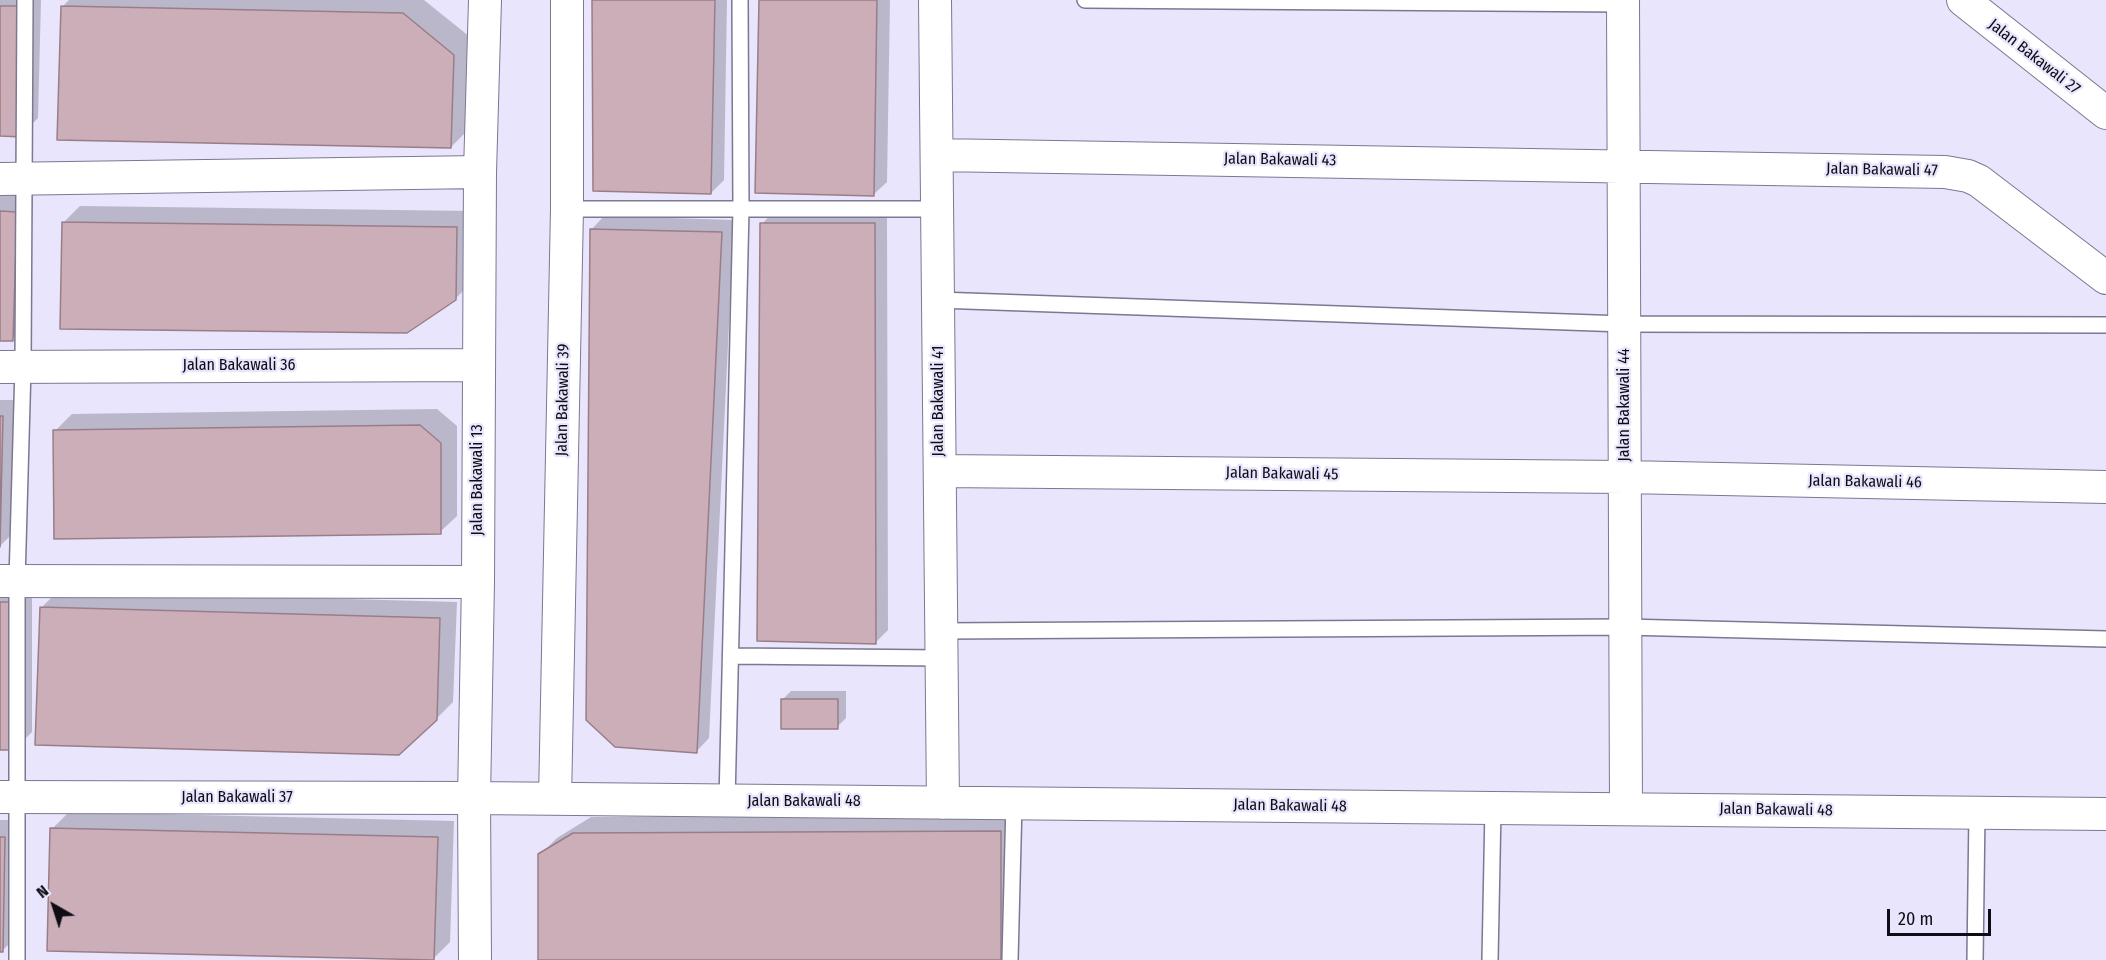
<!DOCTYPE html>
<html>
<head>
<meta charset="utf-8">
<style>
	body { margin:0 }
	#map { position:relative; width:2106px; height:960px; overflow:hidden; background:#e8e5fc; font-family:"Fira Sans Condensed",sans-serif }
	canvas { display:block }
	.north { position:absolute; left:24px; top:876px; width:60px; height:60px; -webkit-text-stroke:4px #e8e5fc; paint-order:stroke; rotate:321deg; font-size:16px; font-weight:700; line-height:24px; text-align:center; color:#0e0c15 }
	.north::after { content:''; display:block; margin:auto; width:21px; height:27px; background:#0e0c15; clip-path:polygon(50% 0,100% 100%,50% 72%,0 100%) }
	.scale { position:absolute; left:1887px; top:909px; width:104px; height:27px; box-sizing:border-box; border:3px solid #0e0c15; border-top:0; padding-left:8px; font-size:18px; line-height:21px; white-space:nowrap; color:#0e0c15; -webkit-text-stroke:4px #e8e5fc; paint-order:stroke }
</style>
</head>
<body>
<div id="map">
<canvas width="2106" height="960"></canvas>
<div class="north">N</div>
<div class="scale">20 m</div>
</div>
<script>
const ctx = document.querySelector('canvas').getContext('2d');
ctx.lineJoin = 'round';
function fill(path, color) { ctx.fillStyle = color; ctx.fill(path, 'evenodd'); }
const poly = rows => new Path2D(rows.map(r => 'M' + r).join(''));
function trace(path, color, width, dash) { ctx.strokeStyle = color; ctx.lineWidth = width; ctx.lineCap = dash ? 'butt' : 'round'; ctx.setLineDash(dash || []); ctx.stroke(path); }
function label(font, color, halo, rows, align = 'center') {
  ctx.font = font + ' "Fira Sans Condensed",sans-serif'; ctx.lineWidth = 4.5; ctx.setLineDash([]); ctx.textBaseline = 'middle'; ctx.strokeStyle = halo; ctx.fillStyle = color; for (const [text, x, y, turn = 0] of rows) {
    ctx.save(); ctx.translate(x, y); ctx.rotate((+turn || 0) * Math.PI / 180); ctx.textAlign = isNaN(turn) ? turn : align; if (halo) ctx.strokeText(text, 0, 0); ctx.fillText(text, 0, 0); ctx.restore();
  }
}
fill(poly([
	[0,0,41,0,38,118,21,135,0,135],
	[69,0,424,0,470,37,468,130,451,147,62,7],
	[594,0,727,0,724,180,711,193],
	[761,0,890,0,887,182,873,195],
	[0,195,33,195,29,322,12,339,0,339],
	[80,206,474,211,472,282,455,299,63,223],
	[775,210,887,210,888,630,875,643,762,224],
	[604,216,734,220,709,738,696,752,591,230],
	[0,400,19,400,17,529,0,546],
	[437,409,457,426,457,516,440,532,55,431,72,414],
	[0,586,32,586,32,732,15,749,0,749],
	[58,591,457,602,453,702,436,719,41,608],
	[791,691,846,691,846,718,837,727,782,700],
	[69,812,454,821,450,942,433,959,52,829],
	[1018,815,1010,960,540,960,540,855,557,838,591,817],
	[0,820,22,820,19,934,2,951,0,951]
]), '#0003');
const building = poly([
	[592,0,715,0,711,194,593,191,592,0],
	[759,0,877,0,874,196,755,193,759,0],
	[0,6,25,6,22,137,0,136,0,6],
	[61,6,403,13,454,55,451,148,57,140,61,6],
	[0,211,17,212,13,341,0,341,0,211],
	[62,222,457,227,456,300,407,333,60,329,62,222],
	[760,223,875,223,876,644,757,641,760,223],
	[590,229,722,232,697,753,615,747,586,720,590,229],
	[0,416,3,416,0,547,0,416],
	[420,425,441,443,441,534,54,539,53,430,420,425],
	[0,602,16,602,16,750,0,750,0,602],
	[40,607,440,618,437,720,399,755,35,745,40,607],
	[781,699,838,699,838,729,781,729,781,699],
	[50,828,438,837,434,960,47,951,50,828],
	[1001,831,1001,960,538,960,538,854,573,833,1001,831],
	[0,837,5,837,3,952,0,952,0,837]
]);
fill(building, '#ccaeb9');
trace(building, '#997d87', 1.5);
const lane = poly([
	[1085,0,1623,4],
	[567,209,937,209],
	[938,300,1624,324,2106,325],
	[941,631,1625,627,2106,639],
	[731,656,942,658],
	[727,801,741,209,740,0],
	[17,960,17,581,23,367,25,0],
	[1010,960,1014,803],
	[1490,960,1493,808],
	[1975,960,1977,812]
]);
const street = poly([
	[935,0,943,803],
	[1623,0,1626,809],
	[1963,0,2106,113],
	[937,155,1945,172,1968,176,1979,181,2106,278],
	[0,179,480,172],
	[0,367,478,365],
	[940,471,1625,477,2106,487],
	[0,581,478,582],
	[0,797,474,798,2106,814],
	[555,799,567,209,567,0],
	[475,960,474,798,478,582,480,172,485,0]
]);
trace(lane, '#7b7891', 18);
trace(street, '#7b7891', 34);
trace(lane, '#fff', 15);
trace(street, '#fff', 32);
label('16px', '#0e0c15', '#e8e5fc', [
	["Jalan Bakawali 27",2034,57,38],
	["Jalan Bakawali 43",1280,160,1],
	["Jalan Bakawali 47",1882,170,1],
	["Jalan Bakawali 36",239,366],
	["Jalan Bakawali 39",563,400,-89],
	["Jalan Bakawali 41",939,401,-90],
	["Jalan Bakawali 44",1625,405,-90],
	["Jalan Bakawali 45",1282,474,1],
	["Jalan Bakawali 13",478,480,-90],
	["Jalan Bakawali 46",1865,482,1],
	["Jalan Bakawali 37",237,798],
	["Jalan Bakawali 48",804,802],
	["Jalan Bakawali 48",1290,806,1],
	["Jalan Bakawali 48",1776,810,1]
]);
</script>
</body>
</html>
